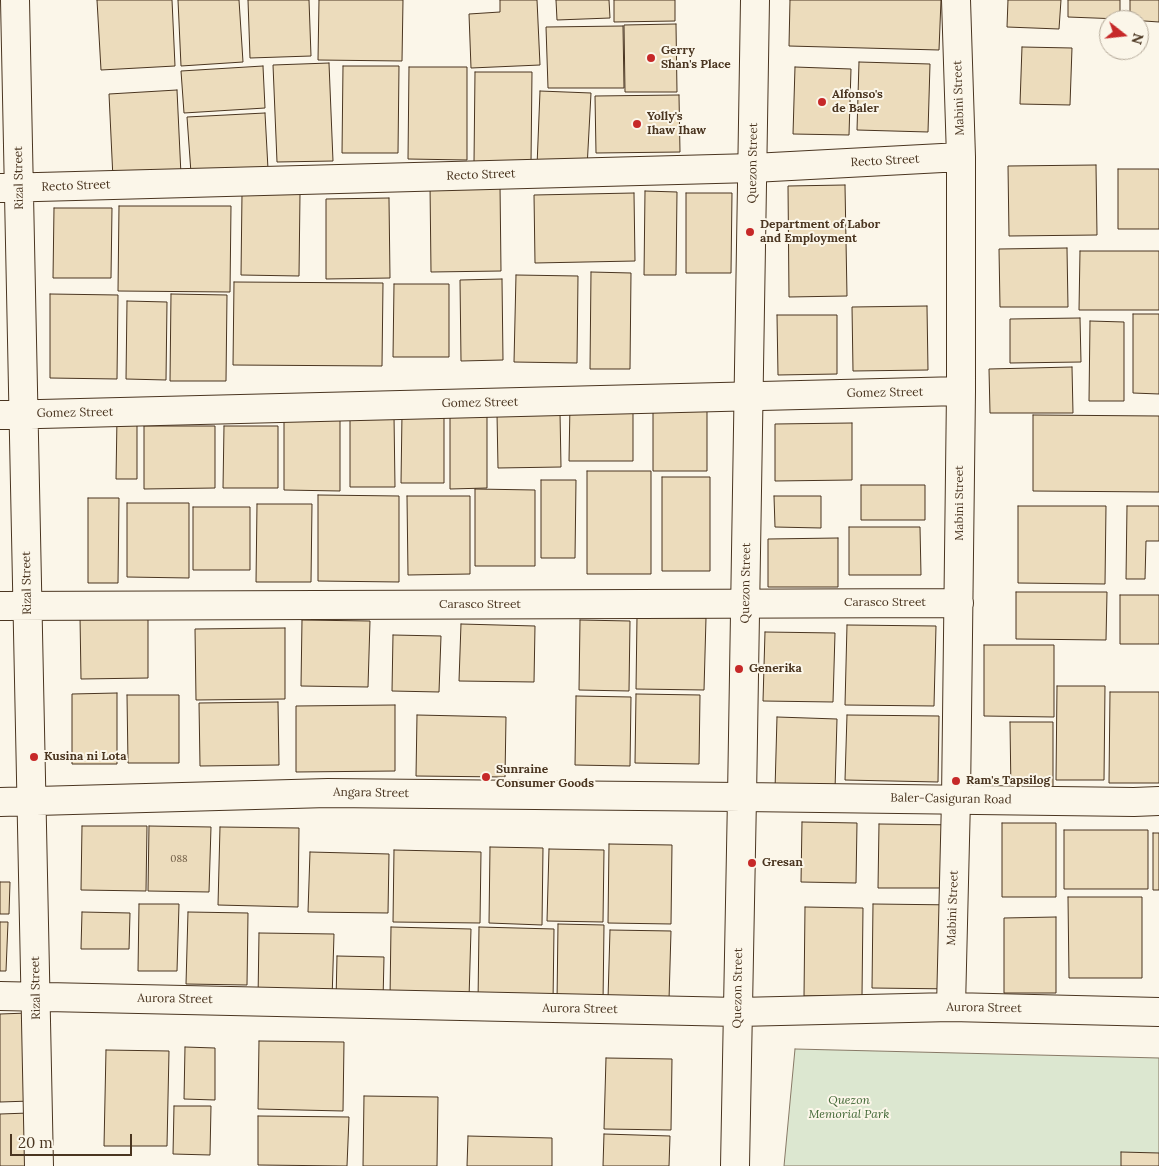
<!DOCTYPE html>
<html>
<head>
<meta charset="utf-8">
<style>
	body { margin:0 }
	#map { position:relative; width:1159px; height:1166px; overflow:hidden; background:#fbf6e9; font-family:Lora,serif }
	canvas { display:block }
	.north { position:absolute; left:1099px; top:10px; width:50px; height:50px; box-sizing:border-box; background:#fbf6e9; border:1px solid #b4a999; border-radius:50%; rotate:106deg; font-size:14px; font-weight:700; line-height:20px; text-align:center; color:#4a3520 }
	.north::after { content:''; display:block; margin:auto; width:18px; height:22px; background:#c62828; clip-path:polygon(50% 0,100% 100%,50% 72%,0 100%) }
	.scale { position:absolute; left:10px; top:1134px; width:122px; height:22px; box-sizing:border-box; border:2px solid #4a3520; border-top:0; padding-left:6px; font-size:15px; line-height:18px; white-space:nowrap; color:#4a3520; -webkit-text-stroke:4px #fbf6e9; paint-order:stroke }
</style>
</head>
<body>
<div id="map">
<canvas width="1159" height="1166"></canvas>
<div class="north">N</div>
<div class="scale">20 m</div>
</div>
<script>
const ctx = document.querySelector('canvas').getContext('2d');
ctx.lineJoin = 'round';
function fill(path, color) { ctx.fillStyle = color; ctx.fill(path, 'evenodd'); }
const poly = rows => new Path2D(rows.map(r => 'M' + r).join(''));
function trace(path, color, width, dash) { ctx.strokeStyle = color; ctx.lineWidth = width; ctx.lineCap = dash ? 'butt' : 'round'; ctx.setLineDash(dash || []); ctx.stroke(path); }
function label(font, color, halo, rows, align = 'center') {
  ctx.font = font + ' Lora,serif'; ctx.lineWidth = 4; ctx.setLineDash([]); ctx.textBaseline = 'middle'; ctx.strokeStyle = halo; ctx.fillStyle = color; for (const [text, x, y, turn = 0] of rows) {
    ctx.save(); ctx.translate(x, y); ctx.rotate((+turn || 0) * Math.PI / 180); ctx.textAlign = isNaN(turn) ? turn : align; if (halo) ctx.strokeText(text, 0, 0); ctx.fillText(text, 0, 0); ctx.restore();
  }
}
const green = poly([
	[795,1049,1159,1058,1159,1166,784,1166,795,1049]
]);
fill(green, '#dce7d0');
trace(green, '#887966', 1);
const building = poly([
	[97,0,172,0,175,66,101,70,97,0],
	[178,0,239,0,243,62,181,66,178,0],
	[248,0,309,0,311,56,250,58,248,0],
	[319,0,403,0,402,61,318,60,319,0],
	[500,0,537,0,540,65,471,68,469,14,500,12,500,0],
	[556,0,609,0,610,18,557,20,556,0],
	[614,0,675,0,675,21,614,22,614,0],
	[790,0,941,0,939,50,789,46,790,0],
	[1008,0,1061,0,1059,29,1007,27,1008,0],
	[1068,0,1120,0,1120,19,1068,17,1068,0],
	[1130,0,1159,0,1159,22,1130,20,1130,0],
	[676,24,677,92,625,92,624,25,676,24],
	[623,26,624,88,548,88,546,27,623,26],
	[1022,47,1072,48,1070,105,1020,104,1022,47],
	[859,62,930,64,928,132,857,130,859,62],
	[329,63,333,161,277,162,273,65,329,63],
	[263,66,265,108,184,113,181,71,263,66],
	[343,66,399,66,398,153,342,153,343,66],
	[409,67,467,67,467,160,408,159,409,67],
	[795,67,851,69,849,135,793,134,795,67],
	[475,72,532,72,531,163,474,162,475,72],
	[177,90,181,175,113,179,109,94,177,90],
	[540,91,591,93,587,168,537,166,540,91],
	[679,95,680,152,596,153,595,96,679,95],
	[265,113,268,169,191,173,187,117,265,113],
	[1096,165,1097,235,1009,236,1008,166,1096,165],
	[1118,169,1159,169,1159,229,1118,229,1118,169],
	[500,184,501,271,431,272,430,185,500,184],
	[845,185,847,296,789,297,788,186,845,185],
	[645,191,677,192,676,275,644,275,645,191],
	[634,193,635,261,535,263,534,195,634,193],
	[686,193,732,193,731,273,686,273,686,193],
	[242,194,300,194,299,276,241,275,242,194],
	[389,198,390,278,326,279,326,199,389,198],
	[119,206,231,206,230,292,118,291,119,206],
	[54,208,112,208,111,278,53,278,54,208],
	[1067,248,1068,307,1000,307,999,249,1067,248],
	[1080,251,1159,251,1159,310,1079,310,1080,251],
	[591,272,631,273,630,369,590,369,591,272],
	[516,275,578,276,577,363,514,362,516,275],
	[502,279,503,360,461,361,460,280,502,279],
	[234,282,383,283,382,366,233,365,234,282],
	[394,284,449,284,449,357,393,357,394,284],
	[50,294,118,295,117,379,50,378,50,294],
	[171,294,227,295,226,381,170,381,171,294],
	[127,301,167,302,166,380,126,379,127,301],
	[927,306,928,370,853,371,852,307,927,306],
	[1133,314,1159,314,1159,394,1133,393,1133,314],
	[777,315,837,315,837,374,778,375,777,315],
	[1080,318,1081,362,1010,363,1010,319,1080,318],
	[1090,321,1124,322,1124,401,1089,401,1090,321],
	[1072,367,1073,413,990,413,989,369,1072,367],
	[633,402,633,461,569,461,570,403,633,402],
	[487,407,487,488,450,489,450,408,487,407],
	[707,411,707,471,653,471,653,412,707,411],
	[560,412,561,467,498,468,497,414,560,412],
	[402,414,444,414,444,483,401,483,402,414],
	[1033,415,1159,416,1159,492,1033,491,1033,415],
	[350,416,394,416,395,487,350,487,350,416],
	[117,418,137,418,137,479,116,479,117,418],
	[340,419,340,491,284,490,284,420,340,419],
	[852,423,852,480,775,481,775,424,852,423],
	[144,426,215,426,215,488,144,489,144,426],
	[224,426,278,426,278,488,223,488,224,426],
	[587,471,651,471,651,574,587,574,587,471],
	[662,477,710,477,710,571,662,571,662,477],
	[541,480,576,480,575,558,541,558,541,480],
	[861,485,925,485,925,520,861,520,861,485],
	[475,489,535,490,535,566,475,566,475,489],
	[318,495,399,496,399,582,318,581,318,495],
	[407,496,470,496,470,574,408,575,407,496],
	[774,496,821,496,821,528,775,527,774,496],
	[88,498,119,498,118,583,88,583,88,498],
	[127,503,189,503,189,578,127,577,127,503],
	[257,504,312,504,311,582,256,582,257,504],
	[1018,506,1106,506,1105,584,1018,583,1018,506],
	[1127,506,1159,506,1159,541,1146,541,1145,579,1126,579,1127,506],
	[193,507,250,507,250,570,193,570,193,507],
	[849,527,920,527,921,575,849,575,849,527],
	[838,538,838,587,768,587,768,539,838,538],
	[1016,592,1107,592,1106,640,1016,639,1016,592],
	[1120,595,1159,595,1159,644,1120,644,1120,595],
	[148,615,148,678,81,679,80,617,148,615],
	[637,617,706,618,704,690,636,689,637,617],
	[302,620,370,621,368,687,301,686,302,620],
	[580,620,630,621,629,691,579,690,580,620],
	[461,624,535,626,534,682,459,681,461,624],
	[847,625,936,626,934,706,845,705,847,625],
	[285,628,285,699,196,700,195,629,285,628],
	[765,632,835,633,833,702,763,701,765,632],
	[393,635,441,636,439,692,392,691,393,635],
	[984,645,1054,645,1054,717,984,716,984,645],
	[1057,686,1105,686,1104,780,1056,780,1057,686],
	[1110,692,1159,692,1159,783,1109,783,1110,692],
	[117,693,117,764,72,764,72,694,117,693],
	[636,694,700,695,699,764,635,763,636,694],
	[127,695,179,695,179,763,128,763,127,695],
	[576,696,631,697,630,766,575,765,576,696],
	[278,702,279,765,200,766,199,703,278,702],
	[395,705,395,771,296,772,296,706,395,705],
	[417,715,506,717,505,777,416,776,417,715],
	[847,715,939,716,938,782,845,780,847,715],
	[777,717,837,719,835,790,775,790,777,717],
	[1010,722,1053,722,1053,793,1011,793,1010,722],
	[802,822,857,823,856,883,801,882,802,822],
	[1002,823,1056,823,1056,897,1002,897,1002,823],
	[879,824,960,825,959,888,878,888,879,824],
	[82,826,147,826,146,891,81,890,82,826],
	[149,826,211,827,209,892,148,891,149,826],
	[220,827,299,828,298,907,218,905,220,827],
	[1064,830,1148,830,1148,889,1064,889,1064,830],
	[1153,833,1159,833,1159,890,1153,890,1153,833],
	[609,844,672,845,671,924,608,923,609,844],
	[490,847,543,848,542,925,489,923,490,847],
	[549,849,604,850,603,922,547,921,549,849],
	[394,850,481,852,480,923,393,922,394,850],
	[310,852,389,854,388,913,308,912,310,852],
	[0,882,10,882,9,914,0,914,0,882],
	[1068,897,1142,897,1142,978,1069,978,1068,897],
	[139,904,179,904,177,971,138,971,139,904],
	[873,904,958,905,957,989,872,988,873,904],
	[805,907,863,908,862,996,804,996,805,907],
	[82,912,130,913,129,949,81,949,82,912],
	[188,912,248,913,247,985,186,984,188,912],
	[1056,917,1056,993,1004,993,1004,918,1056,917],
	[0,922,8,922,6,971,0,971,0,922],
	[558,924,604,925,603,1003,557,1002,558,924],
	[391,927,471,929,469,999,390,998,391,927],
	[479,927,554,929,553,1003,478,1002,479,927],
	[610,930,671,931,669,1000,608,999,610,930],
	[259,933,334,934,332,1000,258,999,259,933],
	[337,956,384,957,383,1001,336,1001,337,956],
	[28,1013,31,1101,0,1102,0,1014,28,1013],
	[259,1041,344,1042,343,1111,258,1109,259,1041],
	[185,1047,215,1048,215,1100,184,1099,185,1047],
	[106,1050,169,1051,167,1146,104,1146,106,1050],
	[606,1058,672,1059,671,1130,604,1129,606,1058],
	[364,1096,438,1097,437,1166,363,1166,364,1096],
	[174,1106,211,1106,210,1155,173,1154,174,1106],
	[29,1113,31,1166,0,1166,0,1114,29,1113],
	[258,1116,349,1117,347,1166,258,1165,258,1116],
	[604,1134,670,1136,669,1166,603,1166,604,1134],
	[468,1136,552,1138,552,1166,467,1166,468,1136],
	[1121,1152,1159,1153,1159,1166,1121,1166,1121,1152]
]);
fill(building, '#ecdcbc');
trace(building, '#4a3520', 1);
const minor = poly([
	[15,0,39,1166],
	[0,188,753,168,961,157],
	[0,415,961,391],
	[0,606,959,603],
	[0,802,328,793,742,797,735,1166],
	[0,996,738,1012,951,1007,1159,1012],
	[951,1007,956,799,961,391,961,157,956,0]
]);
const major = poly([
	[755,0,742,797,1134,802,1159,801]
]);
trace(minor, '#4a3520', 30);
trace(major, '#4a3520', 30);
trace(minor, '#fbf6e9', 28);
trace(major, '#fbf6e9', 28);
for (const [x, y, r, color] of [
	[651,58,5,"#c62828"],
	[822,102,5,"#c62828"],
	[637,124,5,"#c62828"],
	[750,232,5,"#c62828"],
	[739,669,5,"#c62828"],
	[34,757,5,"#c62828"],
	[486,777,5,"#c62828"],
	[956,781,5,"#c62828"],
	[752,863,5,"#c62828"]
]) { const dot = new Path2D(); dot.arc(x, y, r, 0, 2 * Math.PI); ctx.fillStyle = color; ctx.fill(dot); trace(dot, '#fbf6e9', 2); }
label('10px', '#725f47', null, [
	["088",179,859]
]);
label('bold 12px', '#4a3520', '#fbf6e9', [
	["Gerry",661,51],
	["Shan's Place",661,65],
	["Alfonso's",832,95],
	["de Baler",832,109],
	["Yolly's",647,117],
	["Ihaw Ihaw",647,131],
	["Department of Labor",760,225],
	["and Employment",760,239],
	["Generika",749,669],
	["Kusina ni Lota",44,757],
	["Sunraine",496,770],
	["Consumer Goods",496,784],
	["Ram's Tapsilog",966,781],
	["Gresan",762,863]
], 'left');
label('12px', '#4a3520', '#fbf6e9', [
	["Mabini Street",959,98,-92],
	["Recto Street",885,161,-3],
	["Quezon Street",753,163,-89],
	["Recto Street",481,175,-2],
	["Rizal Street",19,178,-91],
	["Recto Street",76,186,-2],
	["Gomez Street",885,393,-1],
	["Gomez Street",480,403,-1],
	["Gomez Street",75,413,-1],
	["Mabini Street",960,503,-90],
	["Rizal Street",27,583,-91],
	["Quezon Street",746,583,-89],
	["Carasco Street",885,603],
	["Carasco Street",480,605],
	["Angara Street",371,793,1],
	["Baler-Casiguran Road",951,799,1],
	["Mabini Street",953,908,-88],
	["Rizal Street",36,988,-91],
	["Quezon Street",738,988,-89],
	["Aurora Street",175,999,1],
	["Aurora Street",984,1008,1],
	["Aurora Street",580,1009,1]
]);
label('italic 12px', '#436837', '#fbf6e9', [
	["Quezon",849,1101],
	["Memorial Park",849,1115]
]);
</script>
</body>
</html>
